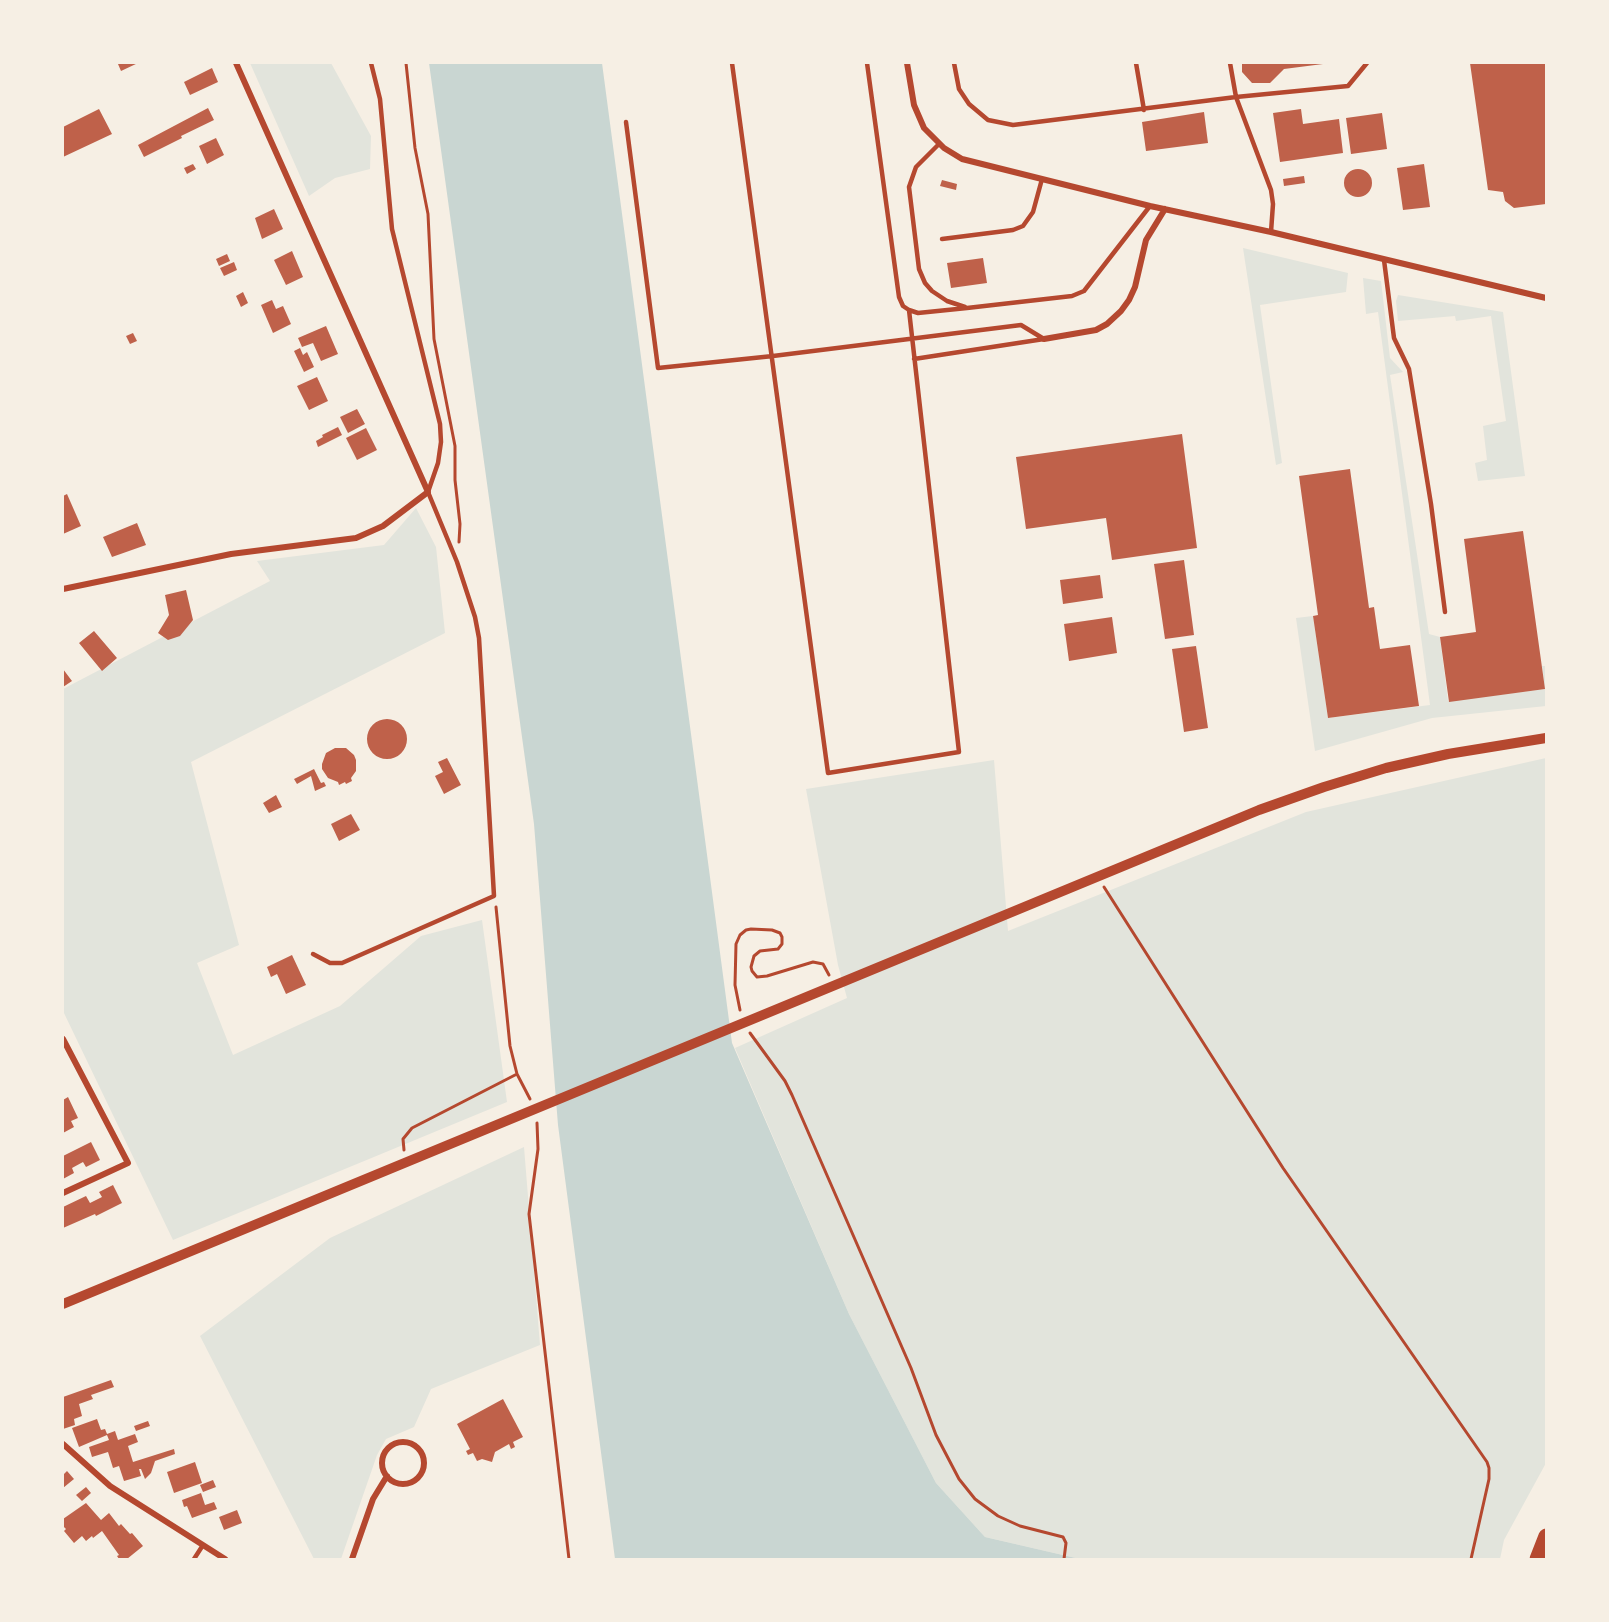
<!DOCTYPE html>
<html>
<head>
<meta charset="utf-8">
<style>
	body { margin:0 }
	#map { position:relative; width:1609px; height:1622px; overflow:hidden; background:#f6efe4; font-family:"IBM Plex Serif",serif }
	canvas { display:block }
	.frame { position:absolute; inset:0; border:64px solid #f6efe4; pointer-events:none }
</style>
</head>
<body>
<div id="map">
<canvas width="1609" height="1622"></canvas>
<div class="frame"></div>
</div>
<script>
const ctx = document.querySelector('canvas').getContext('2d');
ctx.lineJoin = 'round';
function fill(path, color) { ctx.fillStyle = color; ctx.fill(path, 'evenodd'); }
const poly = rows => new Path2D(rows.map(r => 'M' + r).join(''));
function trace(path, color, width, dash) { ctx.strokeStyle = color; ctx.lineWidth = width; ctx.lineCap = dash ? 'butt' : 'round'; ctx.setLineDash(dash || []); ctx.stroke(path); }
fill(poly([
	[250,63,331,63,371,136,370,169,335,178,309,196],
	[1243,248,1348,273,1346,292,1260,305,1282,463,1276,465],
	[1363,278,1381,281,1390,358,1403,372,1390,375,1429,634,1440,637,1448,701,1545,689,1542,666,1546,666,1546,706,1432,718,1315,751,1296,618,1313,616,1328,718,1430,705,1378,312,1366,314],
	[1398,295,1503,312,1525,476,1478,481,1475,463,1487,460,1483,426,1506,421,1491,316,1456,321,1455,316,1398,321,1396,301],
	[416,508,436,547,445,633,191,762,239,945,197,963,233,1055,340,1006,421,936,482,920,507,1102,173,1240,63,1011,63,689,270,581,257,561,384,545],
	[1546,758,1546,1463,1504,1540,1500,1559,1080,1559,985,1537,936,1483,849,1314,735,1048,847,998,838,965,806,789,994,760,1008,931,1306,812],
	[524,1147,540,1345,431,1389,414,1427,386,1439,377,1455,341,1559,314,1559,200,1336,330,1238]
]), '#e2e4dc');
fill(poly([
	[429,63,602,63,732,1043,849,1314,936,1483,985,1537,1080,1559,615,1559,558,1125,534,824]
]), '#c9d6d2');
fill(poly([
	[120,63,138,63,121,71,118,64],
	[1242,63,1323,63,1323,64,1284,69,1270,83,1252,83,1242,72],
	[1470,63,1546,63,1546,204,1514,208,1505,201,1503,192,1488,190],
	[212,68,218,82,190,95,184,82],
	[208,108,214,120,181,136,182,138,144,157,138,145],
	[99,109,112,134,63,157,63,127],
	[1301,109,1303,124,1339,119,1343,153,1280,162,1273,113],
	[1204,112,1208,143,1146,151,1142,122],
	[1382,113,1387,149,1351,154,1346,118],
	[216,138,224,155,207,164,199,146],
	[193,164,196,169,187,174,184,168],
	[1424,164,1430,207,1403,210,1397,168],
	'1344 183a14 14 0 1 1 28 0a14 14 0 1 1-28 0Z',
	[1304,176,1305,183,1284,186,1283,179],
	[942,180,957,184,956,190,940,186],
	[274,209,283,229,262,239,255,218],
	[292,251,303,277,286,285,274,260],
	[227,254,230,261,219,266,216,259],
	[983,258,987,283,951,288,947,263],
	[234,262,237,270,224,276,220,268],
	[243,292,248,303,241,307,236,296],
	[272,300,276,309,283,306,291,324,273,333,261,305],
	[326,326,338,354,321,361,313,343,302,347,298,338],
	[133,333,137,341,130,344,126,336],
	[300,348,303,355,307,352,314,367,304,372,294,351],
	[317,377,328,401,309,410,297,386],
	[357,409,365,424,348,433,340,417],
	[338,427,342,435,318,447,316,441,323,437,322,435],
	[366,428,377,450,357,460,346,438],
	[1182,434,1197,548,1112,560,1106,518,1026,529,1016,457],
	[1350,469,1369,608,1374,607,1380,649,1410,645,1419,706,1328,718,1313,616,1318,615,1299,476],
	[67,494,81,526,63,534,63,496],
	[137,523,146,545,112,557,103,537],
	[1523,531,1545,689,1449,702,1440,637,1476,632,1464,539],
	[1184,560,1194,635,1165,639,1154,564],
	[1100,575,1103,598,1063,604,1060,580],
	[186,590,193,620,180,636,168,640,158,633,169,615,165,595],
	[1112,617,1117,653,1069,661,1064,624],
	[94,631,117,658,102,671,79,643],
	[1196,646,1208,728,1184,732,1172,649],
	[63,669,72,681,63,687],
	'367 739a20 20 0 1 1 40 0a20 20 0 1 1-40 0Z',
	[335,748,346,748,354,755,356,760,356,771,351,778,352,781,346,784,345,782,339,785,338,782,328,778,322,769,322,764,326,753],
	[447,758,461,785,444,794,435,776,443,772,438,762],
	[314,769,321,783,324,782,326,786,315,791,311,776,297,784,294,779],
	[276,795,282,807,269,813,263,803],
	[351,814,360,830,339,841,331,824],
	[292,955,306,985,286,994,277,974,271,977,267,967],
	[68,1097,78,1118,71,1121,74,1127,63,1133,63,1100],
	[91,1142,100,1160,86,1167,83,1162,72,1168,74,1173,63,1179,63,1156],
	[113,1185,122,1203,96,1216,95,1214,63,1228,63,1207,86,1196,90,1203,102,1197,99,1192],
	[111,1380,114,1387,91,1395,93,1399,79,1404,82,1416,74,1419,75,1425,63,1429,63,1397],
	[503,1399,523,1437,513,1442,515,1447,511,1449,509,1444,495,1452,492,1462,482,1459,477,1461,473,1453,468,1455,466,1451,470,1449,457,1424],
	[97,1419,101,1430,105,1429,107,1434,115,1431,118,1440,135,1434,138,1442,128,1446,133,1462,174,1449,175,1454,155,1461,151,1473,145,1479,141,1469,139,1469,141,1476,124,1481,119,1466,113,1468,108,1452,92,1457,89,1447,109,1440,107,1435,79,1447,72,1428],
	[148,1421,150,1426,136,1431,134,1426],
	[195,1462,202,1483,174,1493,167,1472],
	[67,1471,74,1479,63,1488,63,1475],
	[213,1480,216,1487,203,1492,200,1485],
	[86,1487,91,1493,82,1501,76,1495],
	[201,1493,205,1505,214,1502,217,1509,192,1518,187,1506,184,1507,182,1500],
	[86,1503,101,1520,109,1513,119,1526,121,1524,130,1534,132,1533,143,1546,127,1559,119,1559,117,1556,119,1555,102,1531,93,1538,92,1536,86,1541,82,1536,74,1543,64,1531,66,1529,63,1526,63,1519],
	[237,1510,242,1523,224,1530,219,1517]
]), '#bf614a');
trace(poly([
	[406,63,415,148,428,214,434,339,455,446,455,480,460,524,459,542],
	[1104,887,1283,1168,1487,1462,1489,1468,1489,1479,1471,1559],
	[496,907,510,1046,517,1074,530,1099],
	[740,1010,735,985,736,944,740,935,746,930,751,929,772,930,780,933,782,937,782,944,778,949,760,951,754,956,751,967,752,971,757,977,767,976,813,962,823,964,829,975],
	[750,1033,785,1081,792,1095,911,1368,936,1435,959,1479,975,1499,998,1516,1020,1526,1063,1537,1066,1543,1064,1559],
	[537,1123,538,1149,529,1214,569,1559],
	[404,1150,403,1139,412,1128,517,1074]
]), '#b5482f', 3);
trace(poly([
	[732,63,828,773,959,752,909,310],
	[867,63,899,297,903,306,909,310,918,313,967,308,1072,296,1084,291,1150,206],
	[954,63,959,89,969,104,988,120,1013,125,1236,97,1348,86,1367,63],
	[1136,63,1144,110],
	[1230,63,1236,97,1271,190,1273,204,1271,232],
	[626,122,658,368,773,356,1021,325,1044,339],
	[939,144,916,167,909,187,919,269,925,283,932,291,947,301,965,307],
	[942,239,1013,230,1023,226,1033,212,1042,179],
	[1384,260,1394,338,1409,369,1431,504,1445,612],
	[914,359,1044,339],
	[313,954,330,963,342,963,494,896,479,638,475,617,457,562,428,492,438,463,441,442,440,424,392,229,380,99,371,63],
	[194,1559,203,1545]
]), '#b5482f', 4.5);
trace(poly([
	[907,63,914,105,924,128,944,148,962,159,1150,206,1271,232,1546,298],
	[1044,339,1096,330,1107,324,1121,311,1129,300,1135,287,1146,240,1165,209],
	[63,589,231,554,356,538,383,526,428,492,236,63],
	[63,1039,128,1163,63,1193],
	'382 1463a21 21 0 1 1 42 0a21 21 0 1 1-42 0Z',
	[63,1444,110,1486,225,1559],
	[352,1559,373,1499,387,1476]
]), '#b5482f', 6);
trace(poly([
	[63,1304,1259,810,1324,787,1386,768,1448,754,1546,738]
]), '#b5482f', 10);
trace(poly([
	[1537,1559,1546,1536]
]), '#b5482f', 15);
</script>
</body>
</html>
